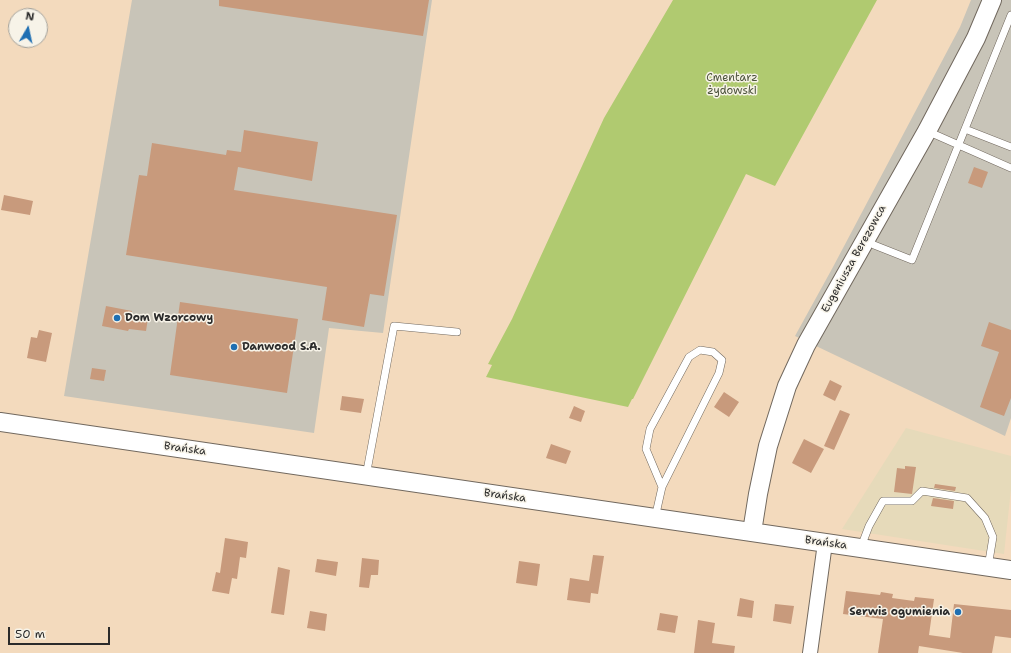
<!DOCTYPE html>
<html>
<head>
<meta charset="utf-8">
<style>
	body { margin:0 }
	#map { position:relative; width:1011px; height:653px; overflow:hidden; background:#f3dabd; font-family:"Shantell Sans",sans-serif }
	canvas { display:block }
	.north { position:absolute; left:8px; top:8px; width:40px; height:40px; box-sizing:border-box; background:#f7f3e8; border:1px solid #a5a39c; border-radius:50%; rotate:9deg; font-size:11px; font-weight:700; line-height:16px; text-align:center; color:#2b2b2b }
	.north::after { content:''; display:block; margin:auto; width:14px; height:18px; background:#1f6fb2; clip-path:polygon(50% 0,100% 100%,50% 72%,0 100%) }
	.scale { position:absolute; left:8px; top:627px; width:102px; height:18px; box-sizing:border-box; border:2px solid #2b2b2b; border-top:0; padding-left:5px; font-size:12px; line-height:14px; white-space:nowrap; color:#2b2b2b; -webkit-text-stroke:3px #f7f3e8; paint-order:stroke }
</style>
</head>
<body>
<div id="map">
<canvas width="1011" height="653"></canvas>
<div class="north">N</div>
<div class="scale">50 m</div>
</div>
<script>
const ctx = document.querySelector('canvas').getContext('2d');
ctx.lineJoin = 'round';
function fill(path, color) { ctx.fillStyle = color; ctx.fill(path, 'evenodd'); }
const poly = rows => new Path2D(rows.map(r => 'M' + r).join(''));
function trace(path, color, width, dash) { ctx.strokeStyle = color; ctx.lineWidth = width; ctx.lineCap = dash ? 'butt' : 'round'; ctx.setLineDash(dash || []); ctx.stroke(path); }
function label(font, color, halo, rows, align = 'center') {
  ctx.font = font + ' "Shantell Sans",sans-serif'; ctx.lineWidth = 3; ctx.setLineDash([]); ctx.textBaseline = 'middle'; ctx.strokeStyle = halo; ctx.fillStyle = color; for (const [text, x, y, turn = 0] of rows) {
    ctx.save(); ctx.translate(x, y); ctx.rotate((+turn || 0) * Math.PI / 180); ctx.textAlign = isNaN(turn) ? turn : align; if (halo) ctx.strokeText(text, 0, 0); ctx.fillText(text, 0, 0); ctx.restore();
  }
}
fill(poly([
	[906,428,1011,456,1011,489,1004,554,842,529]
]), '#e6daba');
fill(poly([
	[132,0,432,0,383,333,329,328,314,433,64,396],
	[971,0,1011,0,1011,418,1005,436,795,336,833,267,960,27]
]), '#c8c4b8');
fill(poly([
	[673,0,877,0,775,186,746,174,633,399,632,399,628,407,486,377,492,365,488,364,512,319,604,118]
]), '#b0ca70');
fill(poly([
	[219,0,429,0,423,36,219,6],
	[244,130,318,142,312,181,238,167,234,190,397,215,384,296,370,294,364,327,322,320,327,287,126,255,139,175,147,176,152,143,226,155,227,150,241,152],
	[974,167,988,172,982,188,968,183],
	[4,195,33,201,30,215,1,210],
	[180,302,298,319,287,393,170,375],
	[106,306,132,311,131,316,148,318,146,331,129,329,128,331,102,326],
	[989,322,1011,330,1011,398,1004,416,980,407,999,352,981,346],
	[39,330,52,333,46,362,27,358,31,337,37,338],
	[92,368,106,370,104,381,90,379],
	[830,380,842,386,835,401,823,395],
	[724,392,739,402,729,417,714,407],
	[342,396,364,399,361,413,340,410],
	[574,406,585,411,581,422,569,418],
	[840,410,850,414,834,450,824,446],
	[804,439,824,449,811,473,792,463],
	[551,444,571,451,566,464,546,458],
	[905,466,916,467,912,494,894,492,897,468,905,469],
	[935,484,956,487,955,491,934,488],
	[933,498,954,501,953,509,931,506],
	[225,538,248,542,246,558,240,557,237,579,232,578,229,594,212,591,216,572,220,573],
	[593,555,604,556,598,594,591,593,590,603,567,600,570,578,589,581],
	[362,558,379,560,378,575,371,575,369,588,359,587],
	[317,559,338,562,336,576,315,572],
	[519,561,540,564,537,586,516,583],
	[278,567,290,570,284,615,271,613],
	[846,591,880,595,881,592,893,594,892,598,914,601,915,597,934,599,929,635,950,638,954,604,1011,610,1011,638,995,636,992,653,963,653,919,646,918,653,878,653,883,619,843,614],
	[740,598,754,601,752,618,737,616],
	[775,604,794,606,791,624,773,621],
	[310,611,327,614,325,631,307,628],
	[660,613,678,616,675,633,657,630],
	[698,620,715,623,712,643,735,646,734,653,694,653]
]), '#c89a7c');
const service = poly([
	[965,129,1011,147],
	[927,131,1011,168],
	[866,239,874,245,912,260,1011,15],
	[366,476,394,326,457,332],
	[655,518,662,487,719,373,722,360,713,352,700,350,689,357,650,429,646,449,662,487],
	[861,547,869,526,883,501,912,501,922,491,967,498,985,518,993,537,988,567]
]);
const minor = poly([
	[810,653,825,543]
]);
const tertiary = poly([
	[0,422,1011,570],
	[752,532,758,494,768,446,787,386,806,345,927,131,976,38,992,0]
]);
trace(service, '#71685e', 8);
trace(minor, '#71685e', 16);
trace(tertiary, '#71685e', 20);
trace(service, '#fff', 7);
trace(minor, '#fff', 14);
trace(tertiary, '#fff', 18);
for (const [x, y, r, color] of [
	[117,318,4,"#1f6fb2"],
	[234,347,4,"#1f6fb2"],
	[958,612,4,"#1f6fb2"]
]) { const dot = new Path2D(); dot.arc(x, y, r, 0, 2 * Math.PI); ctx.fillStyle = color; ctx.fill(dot); trace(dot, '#f7f3e8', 1.5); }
label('11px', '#4c533c', '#f7f3e8', [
	["Cmentarz",732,78],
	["żydowski",732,91]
]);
label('11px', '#2b2b2b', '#f7f3e8', [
	["Eugeniusza Berezowca",854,259,-61],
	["Brańska",185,449,8],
	["Brańska",505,496,8],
	["Brańska",826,543,8]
]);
label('bold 11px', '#2b2b2b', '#f7f3e8', [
	["Dom Wzorcowy",125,318],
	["Danwood S.A.",242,347],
	["Serwis ogumienia",950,612,"right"]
], 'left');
</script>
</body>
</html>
